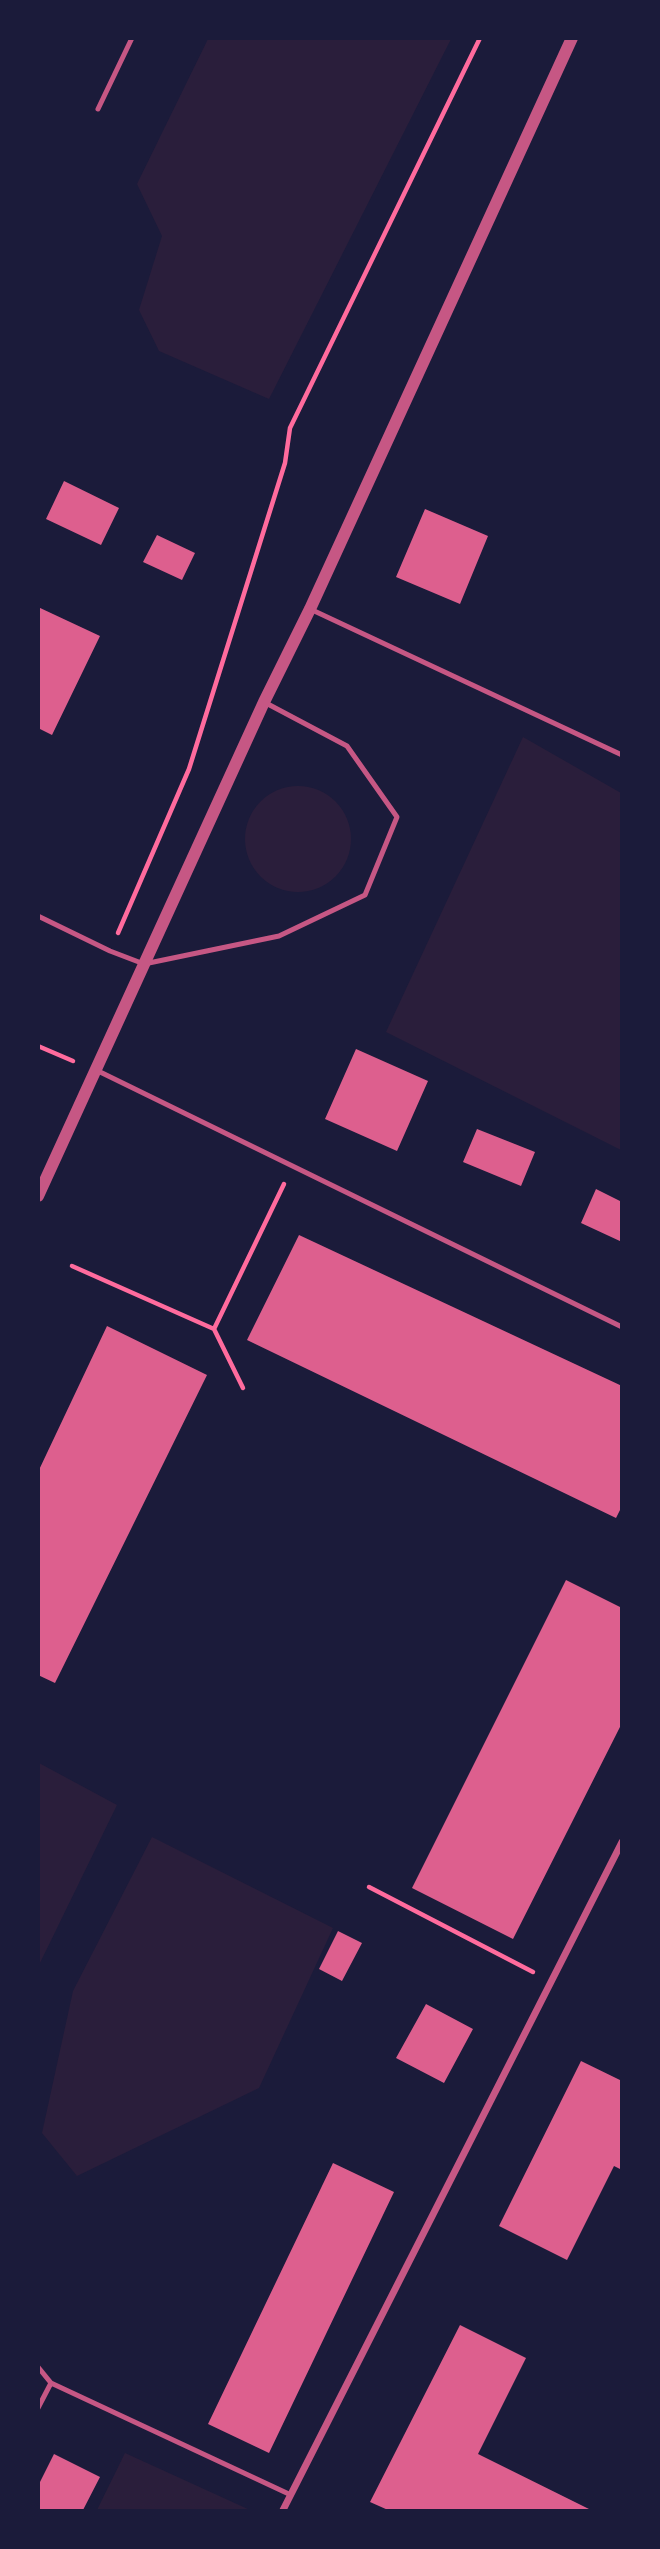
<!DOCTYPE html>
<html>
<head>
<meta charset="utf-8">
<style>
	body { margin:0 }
	#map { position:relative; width:660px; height:2549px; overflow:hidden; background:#1b1b3a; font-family:Roboto,sans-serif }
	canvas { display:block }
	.frame { position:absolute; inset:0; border:40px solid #1b1b3a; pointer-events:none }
</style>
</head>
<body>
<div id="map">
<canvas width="660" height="2549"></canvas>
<div class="frame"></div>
</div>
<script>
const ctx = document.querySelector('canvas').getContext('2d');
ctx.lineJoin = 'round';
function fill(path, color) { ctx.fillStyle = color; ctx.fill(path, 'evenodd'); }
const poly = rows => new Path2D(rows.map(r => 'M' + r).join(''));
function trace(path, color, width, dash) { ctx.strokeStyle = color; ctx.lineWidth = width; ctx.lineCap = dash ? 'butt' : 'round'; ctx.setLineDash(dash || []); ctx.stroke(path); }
fill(poly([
	[208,39,451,39,269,399,159,351,139,310,162,236,137,184],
	[523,737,621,793,621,1150,386,1032],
	'245 839a53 53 0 1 1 106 0a53 53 0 1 1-106 0Z',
	[39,1763,117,1805,39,1965],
	[152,1837,333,1928,259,2088,77,2176,42,2133,73,1991],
	[125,2453,250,2510,97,2510]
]), '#2a1e3b');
fill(poly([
	[64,481,119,508,101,545,46,519],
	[425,509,488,536,460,604,396,577],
	[157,535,195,553,182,580,143,562],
	[38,607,100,636,52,735,38,728],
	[356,1049,428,1081,397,1151,325,1119],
	[477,1129,535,1152,521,1186,463,1162],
	[596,1189,622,1202,622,1242,581,1223],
	[299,1235,622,1386,622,1506,616,1518,247,1340],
	[107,1326,207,1375,55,1683,38,1675,38,1472],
	[566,1580,622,1608,622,1723,513,1939,412,1888],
	[338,1931,362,1943,342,1981,319,1969],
	[426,2004,473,2029,444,2083,396,2058],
	[581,2061,622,2081,622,2170,614,2166,567,2260,499,2226],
	[333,2163,394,2192,269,2453,208,2424],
	[460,2325,526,2358,478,2454,591,2510,388,2510,370,2502],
	[54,2454,100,2477,83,2510,38,2510,38,2486]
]), '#dd5f8e');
trace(poly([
	[118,933,189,769,285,463,290,428,480,38],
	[38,1046,73,1061],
	[72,1266,214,1329,243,1388],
	[214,1329,284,1184],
	[369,1887,533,1972]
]), '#ff6b9d', 4.5);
trace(poly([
	[98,109,132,38],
	[310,609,622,755],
	[38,916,110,951,144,964,279,936,365,895,397,817,347,746,264,702],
	[96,1070,622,1327],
	[38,2367,51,2383,291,2495],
	[38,2408,51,2383]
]), '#c65784', 5);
trace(poly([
	[283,2510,622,1842]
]), '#c65784', 7);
trace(poly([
	[38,1196,264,702,310,609,572,38]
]), '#c65784', 12);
</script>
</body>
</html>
